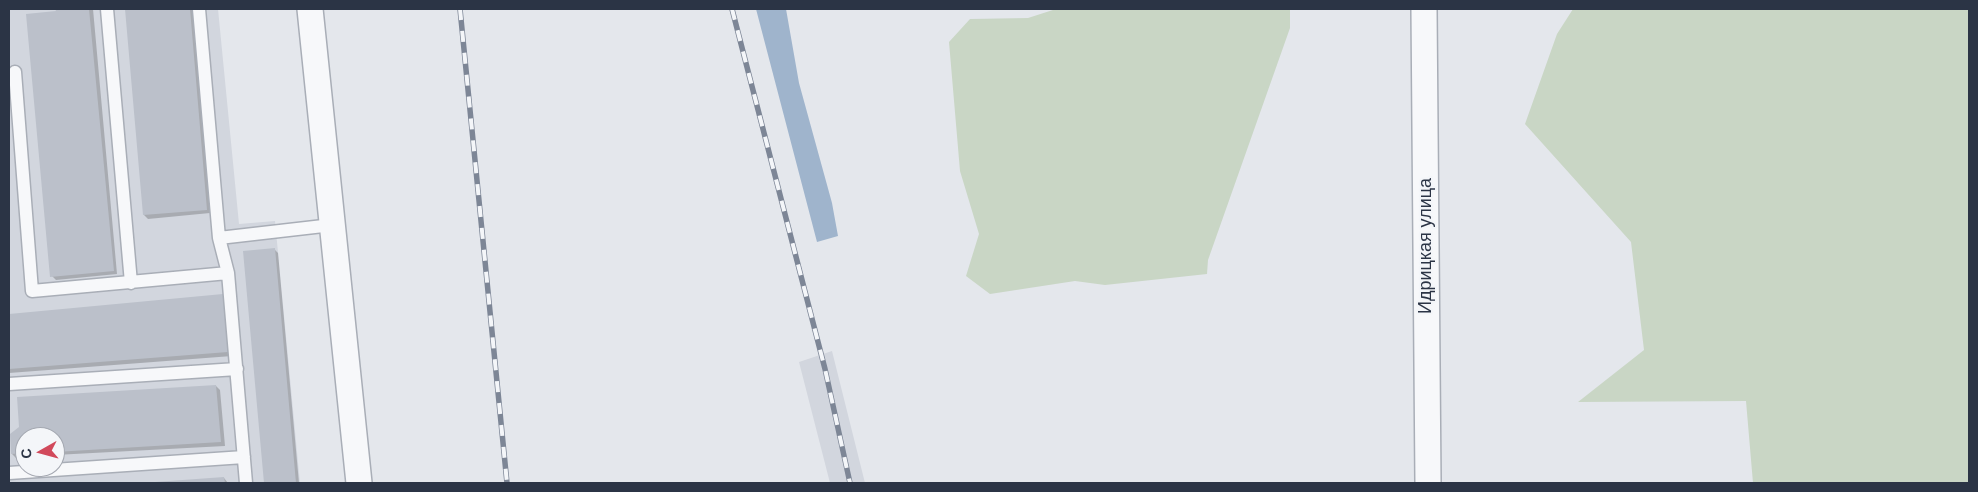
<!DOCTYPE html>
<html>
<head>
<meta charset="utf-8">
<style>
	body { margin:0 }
	#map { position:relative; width:1978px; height:492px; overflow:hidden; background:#e4e7ec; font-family:"DM Sans",sans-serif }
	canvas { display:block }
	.frame { position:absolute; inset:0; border:10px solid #2b3445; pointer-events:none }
	.north { position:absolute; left:15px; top:427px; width:50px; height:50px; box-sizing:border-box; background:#f4f6f9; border:1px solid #a4a8b1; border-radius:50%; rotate:263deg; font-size:14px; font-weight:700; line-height:20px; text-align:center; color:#2b3445 }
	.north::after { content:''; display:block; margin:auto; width:18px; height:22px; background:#d1495b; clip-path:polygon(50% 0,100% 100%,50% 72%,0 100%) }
</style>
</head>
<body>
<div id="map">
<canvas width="1978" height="492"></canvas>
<div class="frame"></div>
<div class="north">С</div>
</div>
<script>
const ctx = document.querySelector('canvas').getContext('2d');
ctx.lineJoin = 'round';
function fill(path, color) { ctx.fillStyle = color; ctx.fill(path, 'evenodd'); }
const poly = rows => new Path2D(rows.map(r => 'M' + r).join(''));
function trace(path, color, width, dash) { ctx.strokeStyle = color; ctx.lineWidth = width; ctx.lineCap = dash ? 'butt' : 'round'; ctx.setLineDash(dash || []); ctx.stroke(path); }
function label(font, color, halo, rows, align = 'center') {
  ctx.font = font + ' "DM Sans",sans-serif'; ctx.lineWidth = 4.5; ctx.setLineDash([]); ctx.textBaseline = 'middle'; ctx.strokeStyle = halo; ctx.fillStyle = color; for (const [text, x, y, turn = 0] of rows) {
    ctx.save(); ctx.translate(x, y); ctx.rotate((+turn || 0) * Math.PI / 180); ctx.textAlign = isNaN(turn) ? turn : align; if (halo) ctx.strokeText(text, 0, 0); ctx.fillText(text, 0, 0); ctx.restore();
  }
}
fill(poly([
	[9,9,218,9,239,224,275,221,300,483,9,483],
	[25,437,55,437,55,467,25,467],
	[832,351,865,483,830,483,799,362]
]), '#d2d6de');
fill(poly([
	[1056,9,1290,9,1290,28,1208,260,1207,274,1105,285,1075,281,990,294,966,276,979,234,960,171,949,42,970,19,1028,18],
	[1573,9,1969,9,1969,483,1753,483,1746,401,1578,402,1644,350,1631,242,1525,124,1557,34]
]), '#c9d6c5');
fill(poly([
	[756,9,786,9,799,83,832,203,838,236,817,242]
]), '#9fb4cc');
fill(poly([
	[57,9,93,9,117,274,56,280,52,276],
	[126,9,193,9,210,213,148,219,144,215],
	[274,249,278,253,299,483,265,483,244,252],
	[223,295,227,299,232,356,9,373,9,316],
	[216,386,220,390,225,446,55,455,55,437,25,437,25,457,16,458,12,454,20,428],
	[224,478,228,483,153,483]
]), '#0003');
fill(poly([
	[55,9,89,9,114,271,50,277,26,14,56,11],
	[125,9,190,9,207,210,143,215],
	[275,248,296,483,264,483,243,251],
	[223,294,228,352,9,369,9,314],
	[216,385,221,442,55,452,55,437,25,437,25,453,11,454,10,434,19,427,17,397],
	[224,477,225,483,155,483,155,482]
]), '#bbc0ca');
const lane = poly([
	[107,9,131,283],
	[199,9,219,238,332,225],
	[15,72,32,291,228,273],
	[219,238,228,273,246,483],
	[9,384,237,369],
	[9,473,244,457]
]);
const street = poly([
	[310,9,359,483],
	[1424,9,1428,483]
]);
trace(lane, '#a9aeb7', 15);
trace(street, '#a9aeb7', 28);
trace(lane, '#f7f8fa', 12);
trace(street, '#f7f8fa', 25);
const rail = poly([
	[460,9,507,483],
	[732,9,825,369,850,483]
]);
trace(rail, '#7d8696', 5.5);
trace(rail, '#f4f6f9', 4, [11]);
label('18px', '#2b3445', '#f4f6f9', [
	["Идрицкая улица",1426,246,-90]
]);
</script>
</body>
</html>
